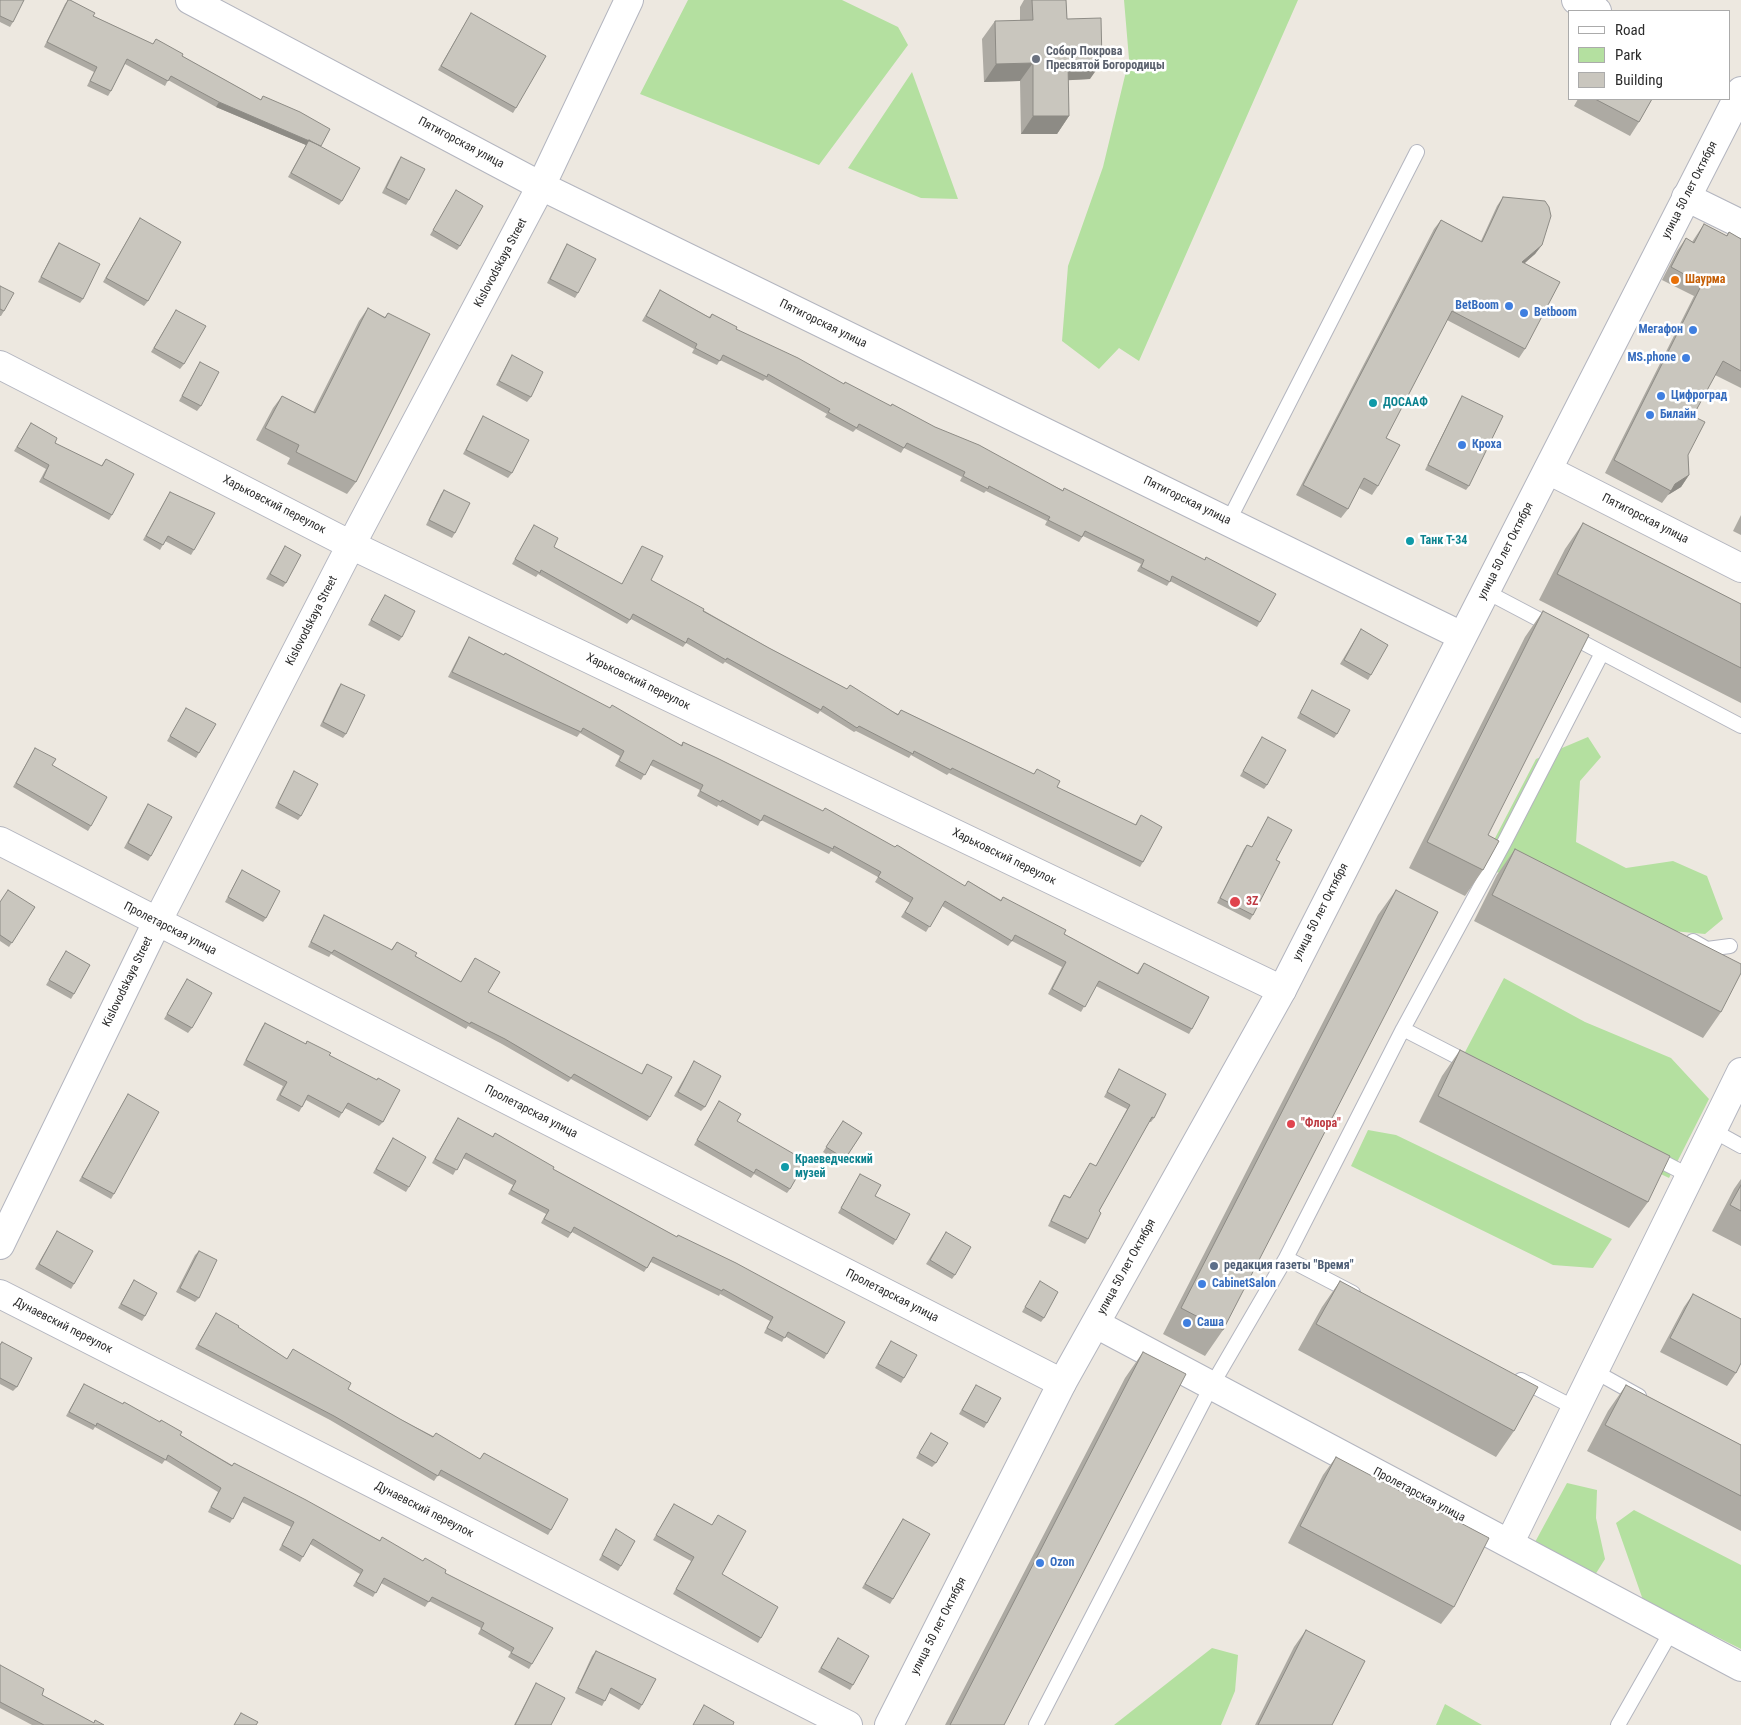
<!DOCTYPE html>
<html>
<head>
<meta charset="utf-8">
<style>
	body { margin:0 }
	#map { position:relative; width:1741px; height:1725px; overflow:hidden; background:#ede8e0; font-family:"Roboto Condensed",sans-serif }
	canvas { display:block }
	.legend { position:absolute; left:1568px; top:10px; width:162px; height:90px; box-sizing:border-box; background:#fff; border:1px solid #ababab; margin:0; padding:6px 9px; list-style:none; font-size:15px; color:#2c2c2c }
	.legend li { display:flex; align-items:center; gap:10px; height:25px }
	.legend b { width:25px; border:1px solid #ababab }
</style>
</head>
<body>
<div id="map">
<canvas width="1741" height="1725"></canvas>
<ul class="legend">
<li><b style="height:6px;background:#fff"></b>Road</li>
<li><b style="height:14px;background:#b4e0a0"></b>Park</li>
<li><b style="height:14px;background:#c9c6be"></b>Building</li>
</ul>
</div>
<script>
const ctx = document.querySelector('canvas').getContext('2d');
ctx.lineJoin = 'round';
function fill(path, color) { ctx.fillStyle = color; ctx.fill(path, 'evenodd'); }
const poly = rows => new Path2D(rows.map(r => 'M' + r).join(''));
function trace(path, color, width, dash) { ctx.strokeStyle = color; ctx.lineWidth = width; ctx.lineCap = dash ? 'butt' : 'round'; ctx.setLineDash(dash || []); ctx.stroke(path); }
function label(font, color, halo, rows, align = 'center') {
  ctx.font = font + ' "Roboto Condensed",sans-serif'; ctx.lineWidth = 5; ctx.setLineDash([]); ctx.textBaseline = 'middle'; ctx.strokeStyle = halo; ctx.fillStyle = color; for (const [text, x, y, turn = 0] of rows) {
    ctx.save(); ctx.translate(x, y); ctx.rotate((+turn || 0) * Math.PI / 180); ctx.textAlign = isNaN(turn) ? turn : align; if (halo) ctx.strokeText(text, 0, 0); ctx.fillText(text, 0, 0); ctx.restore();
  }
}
fill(poly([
	[688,0,842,0,898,27,908,45,819,165,640,94],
	[1124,0,1298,0,1139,361,1119,348,1099,369,1062,341,1068,266,1103,167,1129,59],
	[912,72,958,199,921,198,848,168],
	[1588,737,1601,757,1580,781,1576,842,1626,868,1673,861,1707,876,1723,919,1705,934,1640,928,1512,875,1479,869,1536,759],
	[1504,978,1585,1022,1671,1058,1709,1099,1669,1178,1454,1073],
	[1368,1130,1396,1135,1612,1239,1593,1268,1553,1265,1351,1166],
	[1567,1483,1597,1490,1596,1518,1605,1559,1595,1575,1534,1544],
	[1634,1510,1741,1565,1741,1649,1643,1600,1616,1523],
	[1212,1648,1238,1655,1235,1691,1221,1725,1114,1725],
	[1445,1704,1482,1725,1436,1725]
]), '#b4e0a0');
const service = poly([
	[1228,522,1417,152],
	[1485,591,1741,726],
	[1693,941,1707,949,1730,946],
	[1403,1029,1471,1064],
	[1712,1130,1741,1146],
	[1651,1156,1690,1176],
	[1286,1258,1353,1293],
	[1594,1371,1639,1396],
	[1521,1380,1575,1408],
	[1036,1725,1212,1385,1286,1258,1403,1029,1504,843,1602,653],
	[1618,1725,1672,1630]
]);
const minor = poly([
	[190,0,541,186,1462,636],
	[1576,0,1597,11],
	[1686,197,1741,224],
	[0,365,351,545,1282,990],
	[1548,470,1741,568],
	[0,841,1062,1383],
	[0,1245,157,922,351,545,541,186,629,0],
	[0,1294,848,1725],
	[1096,1324,1741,1667],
	[1510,1542,1741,1072]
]);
const secondary = poly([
	[889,1725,1062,1383,1282,990,1741,91]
]);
trace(service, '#b3b5bf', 16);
trace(minor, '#b3b5bf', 30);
trace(secondary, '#b3b5bf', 30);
trace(service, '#fff', 14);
trace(minor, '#fff', 28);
trace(secondary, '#fff', 28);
fill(poly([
	[0,0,13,22,10,27,0,22],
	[68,0,93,16,153,44,156,39,182,56,261,100,263,96,320,147,342,201,339,205,288,177,306,145,216,107,168,80,165,86,125,64,111,91,108,96,87,86,94,72,44,47,65,4],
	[1024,0,1066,0,1067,19,1090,79,1068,80,1069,116,1057,134,1021,134,1020,81,984,82,982,39,995,21,1020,21,1020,7],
	[471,13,516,108,513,113,438,70],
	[1578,99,1652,99,1639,122,1630,136,1574,106],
	[401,157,409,200,406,205,382,193,398,161],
	[456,190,460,246,457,250,430,235],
	[1503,197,1542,245,1535,254,1524,264,1525,349,1519,358,1447,320,1386,438,1378,486,1372,495,1359,488,1348,509,1341,518,1296,495,1434,229,1441,220,1481,241,1497,206],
	[140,218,148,301,144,306,103,282],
	[1704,224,1726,236,1729,232,1741,239,1741,388,1715,375,1693,416,1688,455,1689,475,1681,487,1668,495,1662,503,1605,473,1694,296,1662,280,1677,251,1686,238,1692,242],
	[59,243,83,299,80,303,38,282,56,247],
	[567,244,578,293,575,298,547,283,564,249],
	[0,286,4,311,1,316,0,316],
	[660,290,709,317,712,314,736,329,844,384,935,427,1204,560,1206,557,1260,622,1257,627,1170,581,1167,586,1137,571,1141,564,1083,536,1079,542,1045,525,1047,521,986,491,984,493,960,481,962,477,904,448,901,453,856,429,853,432,825,417,827,414,765,379,763,381,720,360,717,365,692,353,694,349,642,321],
	[368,308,385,317,388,313,356,482,347,494,287,464,290,458,256,440,273,408,282,396,313,412,359,321],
	[176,310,184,364,180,369,151,352],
	[512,355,531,397,527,402,496,385,509,360],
	[200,362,201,406,197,411,179,401],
	[1462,396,1469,486,1466,490,1425,470,1459,401],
	[483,416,512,473,508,478,463,454],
	[31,423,55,443,101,466,106,459,112,515,109,520,39,482,46,469,14,451],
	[444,490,455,533,452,538,426,525,441,494],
	[170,492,194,550,191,555,165,541,160,550,143,540],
	[1741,515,1741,535,1733,531],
	[1583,523,1741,604,1741,703,1539,600,1565,549],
	[534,525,554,547,622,584,642,546,651,580,769,648,847,689,898,714,901,710,1034,774,1037,769,1057,787,1135,825,1141,815,1143,862,1140,867,949,773,947,775,911,755,909,758,856,731,854,732,820,711,818,714,725,662,723,664,686,643,683,647,631,619,627,624,538,574,536,577,512,564],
	[285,546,286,583,283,587,266,579],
	[385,595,402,637,399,641,368,625],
	[1543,611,1488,835,1483,870,1465,896,1409,868,1525,637],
	[1361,629,1371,675,1368,680,1340,664],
	[469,637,681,745,683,742,965,886,968,881,1001,900,1003,897,1064,934,1137,973,1144,963,1192,1029,1189,1034,1096,986,1081,1012,1048,994,1062,967,1012,941,1008,946,942,906,926,932,901,917,910,903,875,882,878,877,831,851,829,854,761,820,758,826,718,805,717,807,697,796,700,790,650,765,641,780,615,766,620,756,580,733,577,737,448,677,466,642],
	[341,684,346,734,343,738,320,726,338,688],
	[1312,690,1337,734,1334,738,1297,718],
	[186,708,199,753,196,758,167,741],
	[1262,737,1267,785,1264,789,1240,776],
	[35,748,52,765,91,826,88,831,13,787],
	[294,771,301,816,298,820,275,808],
	[148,804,151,856,148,861,124,848,145,809],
	[1268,817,1276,860,1253,915,1250,920,1217,903,1244,849,1247,845,1252,847],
	[1515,849,1721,1012,1703,1038,1474,921,1497,875],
	[242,870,266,918,263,922,225,902],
	[1396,890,1223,1330,1205,1356,1163,1334,1378,915],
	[0,902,35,907,9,947,0,941],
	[324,915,391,950,397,942,415,956,461,982,475,958,488,992,641,1074,647,1064,650,1117,647,1121,571,1079,568,1082,502,1044,468,1026,466,1029,331,954,329,957,308,947,321,920],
	[66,951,74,994,71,999,46,985],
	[187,979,192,1028,188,1033,164,1019],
	[265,1023,305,1044,307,1041,329,1055,383,1122,379,1126,345,1108,339,1118,306,1100,299,1112,276,1100,283,1086,243,1065,262,1027],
	[1460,1050,1648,1202,1629,1228,1419,1122,1442,1076],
	[694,1061,705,1107,701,1111,674,1096],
	[1119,1069,1154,1118,1151,1122,1149,1122,1099,1211,1088,1239,1085,1244,1048,1226,1061,1199,1064,1195,1070,1197,1090,1163,1096,1166,1127,1109,1104,1097],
	[128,1094,114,1194,111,1199,79,1181],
	[719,1101,790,1189,787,1193,754,1174,751,1178,694,1145],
	[458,1118,492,1137,495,1133,553,1169,677,1237,827,1354,824,1359,785,1336,782,1342,764,1333,770,1321,720,1294,719,1296,651,1262,644,1272,572,1232,568,1238,541,1223,546,1214,508,1194,513,1185,463,1158,453,1175,432,1163],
	[843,1121,862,1133,842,1164,823,1152],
	[393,1138,409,1187,406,1192,373,1173],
	[860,1174,875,1196,896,1240,893,1245,838,1213],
	[1741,1179,1741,1246,1712,1231,1734,1189],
	[57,1231,74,1284,71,1289,35,1269],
	[946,1232,955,1275,952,1279,926,1264],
	[199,1251,199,1298,195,1302,176,1292,195,1255],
	[134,1280,145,1316,142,1321,118,1308],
	[1040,1281,1044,1318,1041,1322,1022,1312],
	[1340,1281,1514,1431,1496,1457,1298,1350,1322,1307],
	[1693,1294,1736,1373,1727,1386,1660,1352,1684,1307],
	[216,1313,287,1359,293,1349,348,1389,400,1419,433,1436,480,1459,484,1453,551,1530,548,1535,438,1475,434,1481,330,1420,195,1349],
	[891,1341,904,1378,901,1383,875,1368],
	[2,1342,17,1387,13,1391,0,1384,0,1344],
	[1143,1352,1004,1725,945,1725,1125,1378],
	[84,1384,180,1435,232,1465,379,1540,423,1561,445,1573,532,1664,529,1669,508,1657,511,1652,478,1634,481,1628,429,1601,425,1607,381,1583,373,1597,353,1586,360,1574,310,1544,300,1562,279,1550,291,1527,242,1502,230,1523,208,1512,218,1492,165,1460,162,1464,95,1427,93,1430,66,1416],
	[976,1385,987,1423,984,1428,959,1414],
	[1626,1385,1741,1445,1741,1531,1587,1451,1608,1411],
	[928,1438,936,1463,932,1467,916,1458],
	[1336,1457,1454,1607,1441,1624,1288,1543,1323,1475],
	[674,1504,712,1525,718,1515,722,1574,761,1638,758,1643,673,1594,691,1561,653,1540],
	[903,1519,893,1599,890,1604,862,1588],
	[616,1529,621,1566,618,1571,599,1560],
	[1306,1630,1332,1725,1255,1725,1294,1647],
	[838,1638,853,1685,850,1690,818,1672],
	[596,1651,642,1705,639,1710,609,1693,602,1706,575,1693,592,1656],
	[0,1665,42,1695,93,1723,104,1725,32,1725,0,1708],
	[536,1683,551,1725,514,1725,533,1688]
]), '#adaaa3');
fill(poly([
	[1102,62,1090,79,1055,81,1068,63],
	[1033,63,1020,81,984,82,996,64],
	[219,102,321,146,318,150,309,140,306,145,216,107],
	[1033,116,1069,116,1057,134,1021,134],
	[1542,245,1535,254,1515,271,1522,262],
	[1689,475,1681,487,1668,495,1675,484]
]), '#8d8b85');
const building = poly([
	[0,0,24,0,13,22,0,16,0,0],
	[68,0,70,0,95,13,93,16,153,44,156,39,183,54,182,56,261,100,263,96,300,112,330,129,321,146,219,102,171,76,168,81,127,59,111,91,90,81,97,67,47,42,68,0],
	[1032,0,1066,0,1067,19,1101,18,1102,62,1068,63,1069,116,1033,116,1033,63,996,64,995,21,1033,20,1032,0],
	[471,13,546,56,516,108,441,66,471,13],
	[1595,99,1652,99,1639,122,1595,99],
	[309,140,360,168,342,201,291,173,309,140],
	[401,157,425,169,409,200,386,188,401,157],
	[456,190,483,206,460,246,433,230,456,190],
	[1503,197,1545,201,1549,207,1551,216,1542,245,1522,262,1560,282,1525,349,1452,311,1386,438,1400,445,1378,486,1364,478,1348,509,1303,485,1441,220,1482,242,1503,197],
	[140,218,181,242,148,301,106,278,140,218],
	[1704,224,1727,236,1729,232,1741,239,1741,371,1723,361,1693,416,1705,422,1688,455,1689,475,1675,484,1671,491,1614,460,1702,284,1671,267,1686,238,1694,243,1704,224],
	[59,243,100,264,83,299,41,277,59,243],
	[567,244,596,259,578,293,550,279,567,244],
	[0,286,14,293,4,311,0,309,0,286],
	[660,290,710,318,712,314,737,327,736,329,798,358,844,384,845,382,891,406,892,404,935,427,979,445,1063,491,1064,488,1205,560,1206,557,1276,594,1260,622,1172,576,1170,582,1141,567,1144,560,1085,531,1082,537,1048,520,1050,517,989,486,988,489,963,476,965,472,907,443,904,448,859,424,857,428,828,412,830,409,768,374,767,377,723,355,720,361,695,348,697,344,646,316,660,290],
	[368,308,385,318,388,313,430,334,356,482,296,452,299,445,265,428,282,396,315,413,368,308],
	[176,310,206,326,184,364,154,348,176,310],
	[512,355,543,372,531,397,499,381,512,355],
	[200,362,219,372,201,406,182,396,200,362],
	[1462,396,1503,416,1469,486,1428,465,1462,396],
	[483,416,529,440,512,473,466,450,483,416],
	[31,423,57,438,55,443,102,466,106,459,134,474,112,515,43,478,49,465,17,447,31,423],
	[444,490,470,503,455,533,429,520,444,490],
	[170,492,215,513,194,550,168,536,163,545,146,536,170,492],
	[1583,523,1741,604,1741,668,1557,574,1583,523],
	[534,525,558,538,554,547,622,584,642,546,663,556,651,580,704,609,703,611,769,648,847,689,850,685,898,715,901,710,1034,774,1037,769,1060,781,1057,787,1136,825,1141,815,1162,827,1143,862,952,768,951,770,914,751,913,754,859,726,857,728,823,706,821,710,727,658,726,660,688,638,686,643,633,614,630,620,541,570,540,573,515,559,534,525],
	[285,546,301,555,286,583,270,574,285,546],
	[385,595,415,611,402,637,371,620,385,595],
	[1543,611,1589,635,1488,835,1499,841,1483,870,1427,842,1543,611],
	[1361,629,1388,645,1371,675,1344,660,1361,629],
	[469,637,504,655,505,653,610,708,612,705,682,746,683,742,717,758,823,811,825,808,895,847,897,845,965,886,968,881,1001,901,1003,897,1066,930,1064,934,1138,974,1144,963,1209,997,1192,1029,1099,981,1085,1007,1052,989,1066,962,1015,935,1012,941,945,901,930,927,905,912,913,898,878,877,881,872,834,846,833,849,764,815,761,821,722,800,721,802,700,791,703,785,653,760,645,775,619,761,624,751,583,728,581,732,452,672,469,637],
	[341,684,365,695,346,734,323,722,341,684],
	[1312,690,1350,710,1337,734,1300,713,1312,690],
	[186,708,216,724,199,753,170,736,186,708],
	[1262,737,1286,750,1267,785,1243,771,1262,737],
	[35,748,56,759,52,765,107,797,91,826,16,783,35,748],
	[294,771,318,784,301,816,278,803,294,771],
	[148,804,172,817,151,856,128,843,148,804],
	[1268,817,1292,830,1276,860,1280,862,1253,915,1220,898,1247,845,1252,847,1268,817],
	[1515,849,1741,964,1741,973,1721,1012,1492,895,1515,849],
	[242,870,280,891,266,918,228,897,242,870],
	[8,890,35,907,12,943,0,935,0,902,8,890],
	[1396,890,1438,912,1223,1330,1181,1308,1396,890],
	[324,915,392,950,397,942,417,953,415,956,461,982,475,958,500,972,488,992,642,1074,647,1064,672,1077,650,1117,574,1074,571,1078,505,1039,471,1022,470,1024,334,950,332,953,311,942,324,915],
	[66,951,90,965,74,994,49,980,66,951],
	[187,979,212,993,192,1028,167,1014,187,979],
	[265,1023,306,1044,307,1041,331,1053,329,1055,377,1080,378,1078,400,1090,383,1122,348,1103,342,1113,308,1095,302,1107,280,1095,287,1082,246,1060,265,1023],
	[1460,1050,1670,1156,1648,1202,1438,1096,1460,1050],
	[694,1061,721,1076,705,1107,678,1092,694,1061],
	[1119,1069,1166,1094,1154,1118,1152,1117,1099,1211,1101,1213,1088,1239,1051,1221,1064,1195,1070,1198,1090,1163,1096,1166,1130,1105,1107,1092,1119,1069],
	[128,1094,159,1112,114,1194,82,1177,128,1094],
	[719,1101,741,1114,737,1121,806,1161,790,1189,756,1169,754,1173,697,1140,719,1101],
	[458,1118,493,1137,495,1133,554,1167,553,1169,677,1237,678,1235,736,1263,845,1322,827,1354,788,1332,785,1338,767,1328,773,1317,723,1289,722,1291,653,1257,647,1268,574,1227,571,1233,544,1219,549,1210,511,1190,516,1181,466,1153,457,1170,435,1159,458,1118],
	[843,1121,862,1133,845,1159,826,1147,843,1121],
	[393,1138,426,1157,409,1187,376,1169,393,1138],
	[860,1174,881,1185,875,1196,910,1214,896,1240,841,1208,860,1174],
	[1741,1185,1741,1211,1730,1205,1741,1185],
	[57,1231,93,1251,74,1284,39,1264,57,1231],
	[946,1232,971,1247,955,1275,930,1260,946,1232],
	[199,1251,217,1260,199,1298,180,1288,199,1251],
	[134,1280,157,1293,145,1316,121,1304,134,1280],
	[1040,1281,1058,1292,1044,1318,1025,1307,1040,1281],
	[1340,1281,1538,1387,1514,1431,1316,1324,1340,1281],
	[1693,1294,1741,1319,1741,1363,1736,1373,1670,1338,1693,1294],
	[216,1313,239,1326,238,1327,287,1359,293,1349,351,1383,348,1389,400,1419,433,1437,436,1433,480,1459,484,1453,568,1499,551,1530,441,1470,438,1476,334,1416,198,1345,216,1313],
	[891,1341,917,1355,904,1378,878,1364,891,1341],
	[2,1342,32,1358,17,1387,0,1378,0,1345,2,1342],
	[1143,1352,1186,1374,1004,1725,950,1725,1143,1352],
	[84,1384,123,1404,124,1402,160,1422,161,1420,182,1432,180,1435,232,1466,234,1463,306,1500,380,1541,382,1537,423,1561,425,1558,446,1570,445,1573,553,1628,532,1664,511,1653,514,1648,481,1629,484,1623,432,1597,429,1602,384,1578,376,1593,356,1582,363,1570,313,1539,303,1557,282,1545,294,1522,244,1497,233,1519,211,1507,221,1488,168,1455,166,1460,97,1423,96,1426,69,1412,84,1384],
	[976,1385,1001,1398,987,1423,962,1410,976,1385],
	[1626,1385,1741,1445,1741,1496,1605,1425,1626,1385],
	[931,1433,948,1443,936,1463,919,1453,931,1433],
	[1336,1457,1489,1538,1454,1607,1300,1526,1336,1457],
	[674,1504,712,1525,718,1515,746,1531,722,1574,778,1607,761,1638,676,1589,694,1557,656,1535,674,1504],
	[903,1519,930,1534,893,1599,865,1584,903,1519],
	[616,1529,635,1541,621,1566,602,1555,616,1529],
	[1306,1630,1365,1661,1332,1725,1258,1725,1306,1630],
	[838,1638,869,1656,853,1685,821,1668,838,1638],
	[596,1651,656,1679,642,1705,611,1688,605,1701,578,1688,596,1651],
	[0,1665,44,1689,42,1695,94,1723,95,1720,104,1725,44,1725,0,1702,0,1665],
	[536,1683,565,1698,551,1725,515,1725,536,1683],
	[704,1705,734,1722,733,1725,693,1725,704,1705],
	[241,1713,258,1722,256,1725,234,1725,241,1713]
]);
fill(building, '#c9c6be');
trace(building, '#8d8b85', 1);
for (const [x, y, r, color] of [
	[1036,59,5,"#6b7280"],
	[1675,280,5,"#e8710a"],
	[1509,306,5,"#3f7fe0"],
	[1524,313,5,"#3f7fe0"],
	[1693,330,5,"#3f7fe0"],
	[1686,358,5,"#3f7fe0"],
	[1661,396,5,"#3f7fe0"],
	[1373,403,5,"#0f9aa8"],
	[1650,415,5,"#3f7fe0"],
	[1462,445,5,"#3f7fe0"],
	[1410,541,5,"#0f9aa8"],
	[1235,902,6,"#e0444e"],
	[1291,1124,5,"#e0444e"],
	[785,1167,5,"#0f9aa8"],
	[1214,1266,5,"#5c6f8a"],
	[1202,1284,5,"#3f7fe0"],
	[1187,1323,5,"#3f7fe0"],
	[1040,1563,5,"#3f7fe0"]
]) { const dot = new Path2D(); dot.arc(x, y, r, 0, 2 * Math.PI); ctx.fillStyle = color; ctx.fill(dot); trace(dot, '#fff', 2); }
label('bold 12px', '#5b616d', '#fff', [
	["Собор Покрова",1046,52],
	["Пресвятой Богородицы",1046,66]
], 'left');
label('12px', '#2c2c2c', '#fff', [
	["Пятигорская улица",461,143,28],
	["улица 50 лет Октября",1690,190,-63],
	["Kislovodskaya Street",501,263,-62],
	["Пятигорская улица",823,324,26],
	["Пятигорская улица",1187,501,26],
	["Харьковский переулок",274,505,27],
	["Пятигорская улица",1645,519,27],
	["улица 50 лет Октября",1506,551,-63],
	["Kislovodskaya Street",312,621,-63],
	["Харьковский переулок",638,682,26],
	["Харьковский переулок",1004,857,26],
	["улица 50 лет Октября",1321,912,-63],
	["Пролетарская улица",170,929,27],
	["Kislovodskaya Street",128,982,-64],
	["Пролетарская улица",531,1112,27],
	["улица 50 лет Октября",1127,1267,-61],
	["Пролетарская улица",892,1296,27],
	["Дунаевский переулок",63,1326,27],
	["Пролетарская улица",1419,1495,28],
	["Дунаевский переулок",424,1510,27],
	["улица 50 лет Октября",939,1626,-63]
]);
label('bold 12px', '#c56008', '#fff', [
	["Шаурма",1685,280]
], 'left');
label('bold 12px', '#366cbe', '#fff', [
	["BetBoom",1499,306,"right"],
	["Betboom",1534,313],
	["Мегафон",1683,330,"right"],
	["MS.phone",1676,358,"right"],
	["Цифроград",1671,396],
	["Билайн",1660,415],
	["Кроха",1472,445],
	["CabinetSalon",1212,1284],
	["Саша",1197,1323],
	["Ozon",1050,1563]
], 'left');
label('bold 12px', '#0d838f', '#fff', [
	["ДОСААФ",1383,403],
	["Танк Т-34",1420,541],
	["Краеведческий",795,1160],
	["музей",795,1174]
], 'left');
label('bold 12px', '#be3a42', '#fff', [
	["3Z",1246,902],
	["\"Флора\"",1301,1124]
], 'left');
label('bold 12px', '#4e5e75', '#fff', [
	["редакция газеты \"Время\"",1224,1266]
], 'left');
</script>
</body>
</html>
